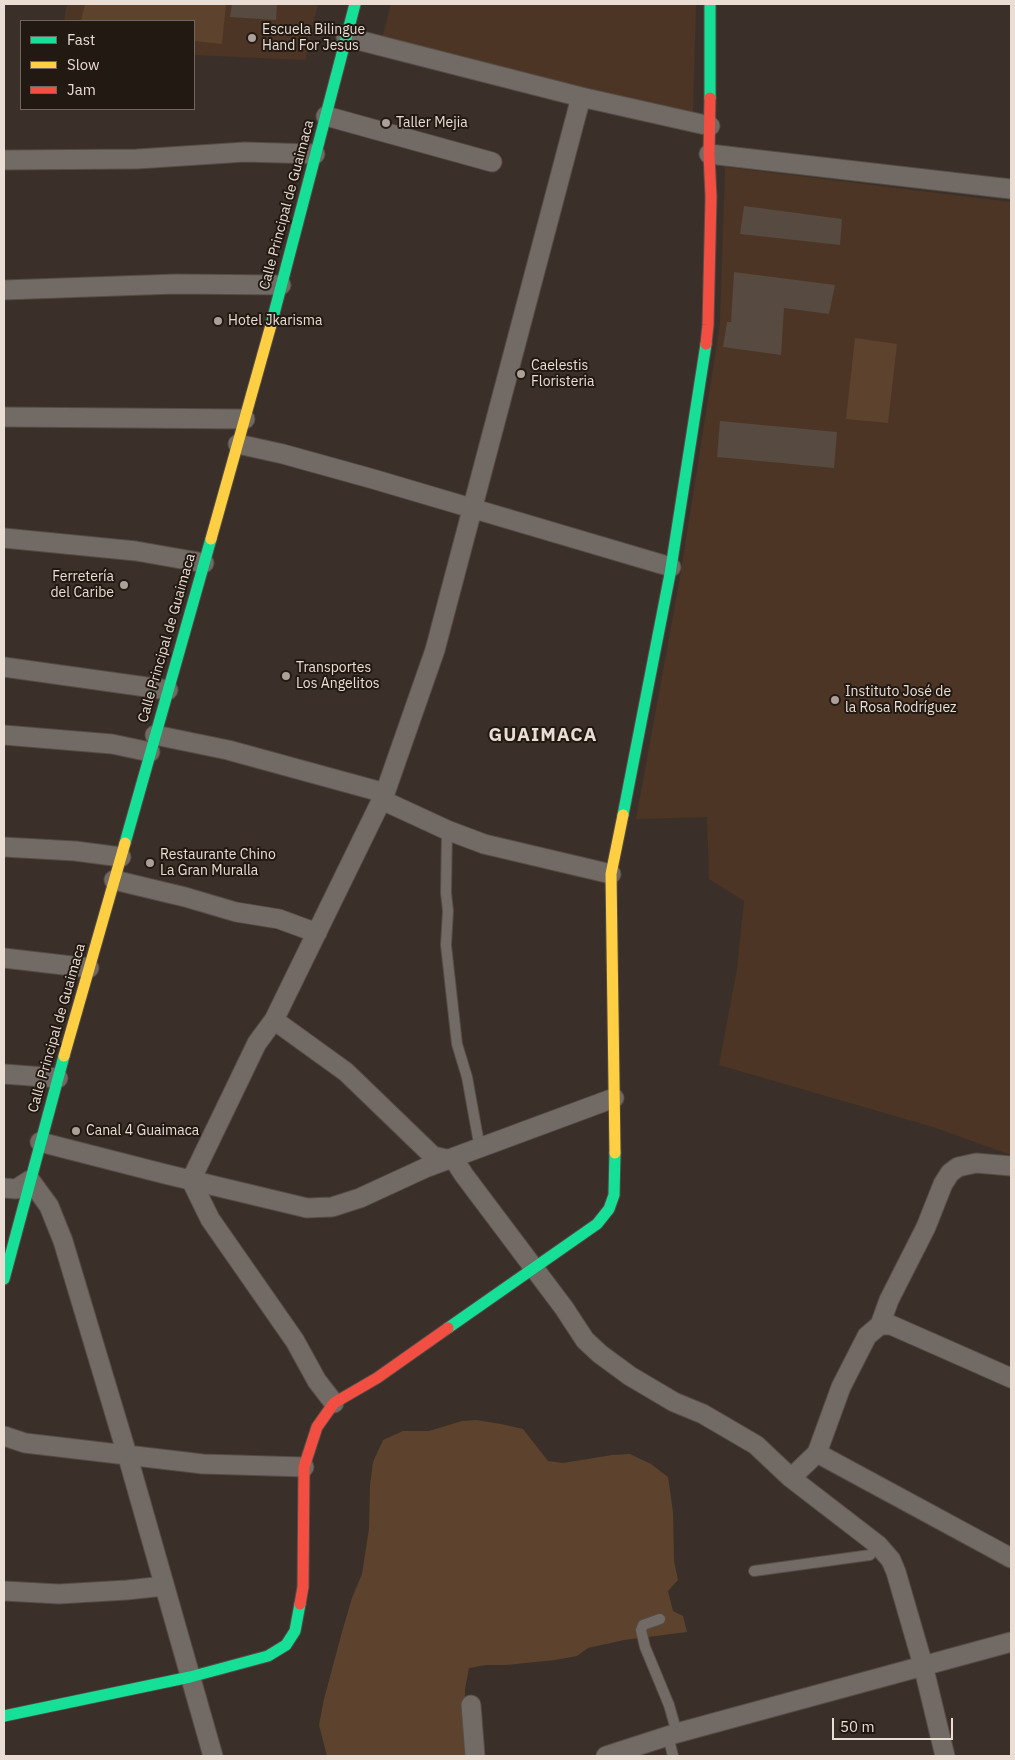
<!DOCTYPE html>
<html>
<head>
<meta charset="utf-8">
<style>
	body { margin:0 }
	#map { position:relative; width:1015px; height:1760px; overflow:hidden; background:#3a3029; font-family:"IBM Plex Sans",sans-serif }
	canvas { display:block }
	.frame { position:absolute; inset:0; border:5px solid #e9ddd4; pointer-events:none }
	.legend { position:absolute; left:20px; top:20px; width:175px; height:90px; box-sizing:border-box; background:#221913; border:1px solid #726760; margin:0; padding:6px 9px; list-style:none; font-size:15px; color:#e9ddd4 }
	.legend li { display:flex; align-items:center; gap:10px; height:25px }
	.legend b { width:25px; border:1px solid #726760 }
	.scale { position:absolute; left:832px; top:1718px; width:121px; height:22px; box-sizing:border-box; border:2px solid #e9ddd4; border-top:0; padding-left:6px; font-size:15px; line-height:18px; white-space:nowrap; color:#e9ddd4; -webkit-text-stroke:4px #221913; paint-order:stroke }
</style>
</head>
<body>
<div id="map">
<canvas width="1015" height="1760"></canvas>
<div class="frame"></div>
<ul class="legend">
<li><b style="height:6px;background:#16e098"></b>Fast</li>
<li><b style="height:6px;background:#ffcf43"></b>Slow</li>
<li><b style="height:6px;background:#f24e42"></b>Jam</li>
</ul>
<div class="scale">50 m</div>
</div>
<script>
const ctx = document.querySelector('canvas').getContext('2d');
ctx.lineJoin = 'round';
function fill(path, color) { ctx.fillStyle = color; ctx.fill(path, 'evenodd'); }
const poly = rows => new Path2D(rows.map(r => 'M' + r).join(''));
function trace(path, color, width, dash) { ctx.strokeStyle = color; ctx.lineWidth = width; ctx.lineCap = dash ? 'butt' : 'round'; ctx.setLineDash(dash || []); ctx.stroke(path); }
function label(font, color, halo, rows, align = 'center') {
  ctx.font = font + ' "IBM Plex Sans",sans-serif'; ctx.lineWidth = 4; ctx.setLineDash([]); ctx.textBaseline = 'middle'; ctx.strokeStyle = halo; ctx.fillStyle = color; for (const [text, x, y, turn = 0] of rows) {
    ctx.save(); ctx.translate(x, y); ctx.rotate((+turn || 0) * Math.PI / 180); ctx.textAlign = isNaN(turn) ? turn : align; if (halo) ctx.strokeText(text, 0, 0); ctx.fillText(text, 0, 0); ctx.restore();
  }
}
fill(poly([
	[67,4,318,4,305,60,194,55,194,21,64,21],
	[391,4,696,4,693,111,684,117,381,43],
	[725,167,1011,202,1011,1155,933,1127,719,1065,737,969,744,901,709,879,707,817,636,819,679,583,720,324]
]), '#4c3525');
fill(poly([
	[85,4,226,4,222,44,194,41,194,21,81,21],
	[855,338,897,344,888,423,846,419],
	[476,1420,501,1424,523,1429,548,1461,563,1463,612,1455,630,1454,651,1464,668,1477,673,1512,674,1561,678,1580,668,1591,673,1611,683,1616,687,1632,624,1640,588,1648,577,1656,555,1660,506,1665,486,1665,469,1668,465,1689,465,1723,468,1756,327,1756,319,1725,324,1699,342,1632,352,1598,362,1574,369,1529,370,1485,373,1462,383,1440,403,1431,429,1431,462,1421]
]), '#5d422e');
fill(poly([
	[232,4,277,4,276,20,230,17],
	[744,206,842,219,840,245,740,234],
	[734,272,835,285,829,314,784,308,781,355,723,347,727,322,731,322],
	[720,421,837,432,834,468,717,457]
]), '#574a41');
const lane = poly([
	[447,830,446,893,448,911,446,945,457,1044,467,1077,480,1149],
	[754,1571,870,1555,878,1545],
	[660,1619,643,1625,641,1630,645,1647,669,1705,677,1733],
	[668,1736,673,1756]
]);
const street = poly([
	[346,37,581,97,710,126],
	[326,116,492,162],
	[709,154,1011,189],
	[4,160,137,159,245,152,315,154],
	[4,290,175,284,281,285],
	[4,417,245,419],
	[238,444,283,454,373,479,671,567],
	[4,538,136,551,204,563],
	[4,667,168,690],
	[4,735,112,744,150,752],
	[155,735,228,750,385,793],
	[382,800,447,830,484,844,611,874],
	[4,847,75,851,121,857],
	[114,880,185,897,236,912,279,919,317,933],
	[4,958,89,968],
	[274,1020,346,1072,433,1156,455,1161,464,1175,564,1308,585,1340,600,1354,630,1376,674,1402,703,1414,756,1445,791,1478,878,1545,891,1560,896,1572,923,1665,945,1756],
	[4,1074,58,1078],
	[40,1142,165,1174,307,1208,332,1207,360,1198,425,1168,614,1098],
	[4,1188,16,1189,30,1180,49,1206,63,1241,129,1461,213,1756],
	[880,1325,889,1300,926,1227,943,1184,950,1173,958,1167,976,1163,1011,1166],
	[334,1403,317,1381,295,1341,210,1219,191,1180,257,1043,274,1020,385,793,435,650,581,97],
	[4,1436,25,1443,203,1464,304,1467],
	[817,1453,1011,1558],
	[791,1478,817,1453,841,1387,867,1336,880,1325,891,1325,1011,1378],
	[4,1591,59,1594,127,1590,164,1586],
	[471,1705,475,1756],
	[606,1756,677,1733,1011,1642]
]);
const fast = poly([
	[710,4,710,98],
	[271,325,355,4],
	[623,815,670,574,706,344],
	[125,843,211,539],
	[4,1279,64,1056],
	[448,1328,597,1224,609,1209,614,1195,615,1153],
	[4,1716,190,1677,268,1656,286,1645,295,1631,300,1604]
]);
const slow = poly([
	[211,539,271,325],
	[64,1056,125,843],
	[615,1153,611,874,623,815]
]);
const jam = poly([
	[706,344,708,325,711,197,709,154,710,98],
	[300,1604,303,1587,304,1467,317,1427,334,1403,377,1378,448,1328]
]);
trace(lane, '#554c45', 12);
trace(street, '#554c45', 21);
trace(fast, '#554c45', 13);
trace(slow, '#554c45', 13);
trace(jam, '#554c45', 13);
trace(lane, '#726a64', 10);
trace(street, '#726a64', 19);
trace(fast, '#16e098', 11);
trace(slow, '#ffcf43', 11);
trace(jam, '#f24e42', 11);
for (const [x, y, r, color] of [
	[252,38,5,"#aca098"],
	[386,123,5,"#aca098"],
	[218,321,5,"#aca098"],
	[521,374,5,"#aca098"],
	[124,585,5,"#aca098"],
	[286,676,5,"#aca098"],
	[835,700,5,"#aca098"],
	[150,863,5,"#aca098"],
	[76,1131,5,"#aca098"]
]) { const dot = new Path2D(); dot.arc(x, y, r, 0, 2 * Math.PI); ctx.fillStyle = color; ctx.fill(dot); trace(dot, '#221913', 2); }
label('14px', '#e9ddd4', '#221913', [
	["Escuela Bilingue",262,30],
	["Hand For Jesus",262,46],
	["Taller Mejia",396,123],
	["Hotel Jkarisma",228,321],
	["Caelestis",531,366],
	["Floristeria",531,382],
	["Ferretería",114,577,"right"],
	["del Caribe",114,593,"right"],
	["Transportes",296,668],
	["Los Angelitos",296,684],
	["Instituto José de",845,692],
	["la Rosa Rodríguez",845,708],
	["Restaurante Chino",160,855],
	["La Gran Muralla",160,871],
	["Canal 4 Guaimaca",86,1131]
], 'left');
label('14px', '#e9ddd4', '#221913', [
	["Calle Principal de Guaimaca",287,205,-75],
	["Calle Principal de Guaimaca",167,638,-74],
	["Calle Principal de Guaimaca",57,1028,-74]
]);
ctx.letterSpacing = '1px';
label('bold 19px', '#e9ddd4', '#221913', [
	["GUAIMACA",543,736]
]);
ctx.letterSpacing = '0px';
</script>
</body>
</html>
